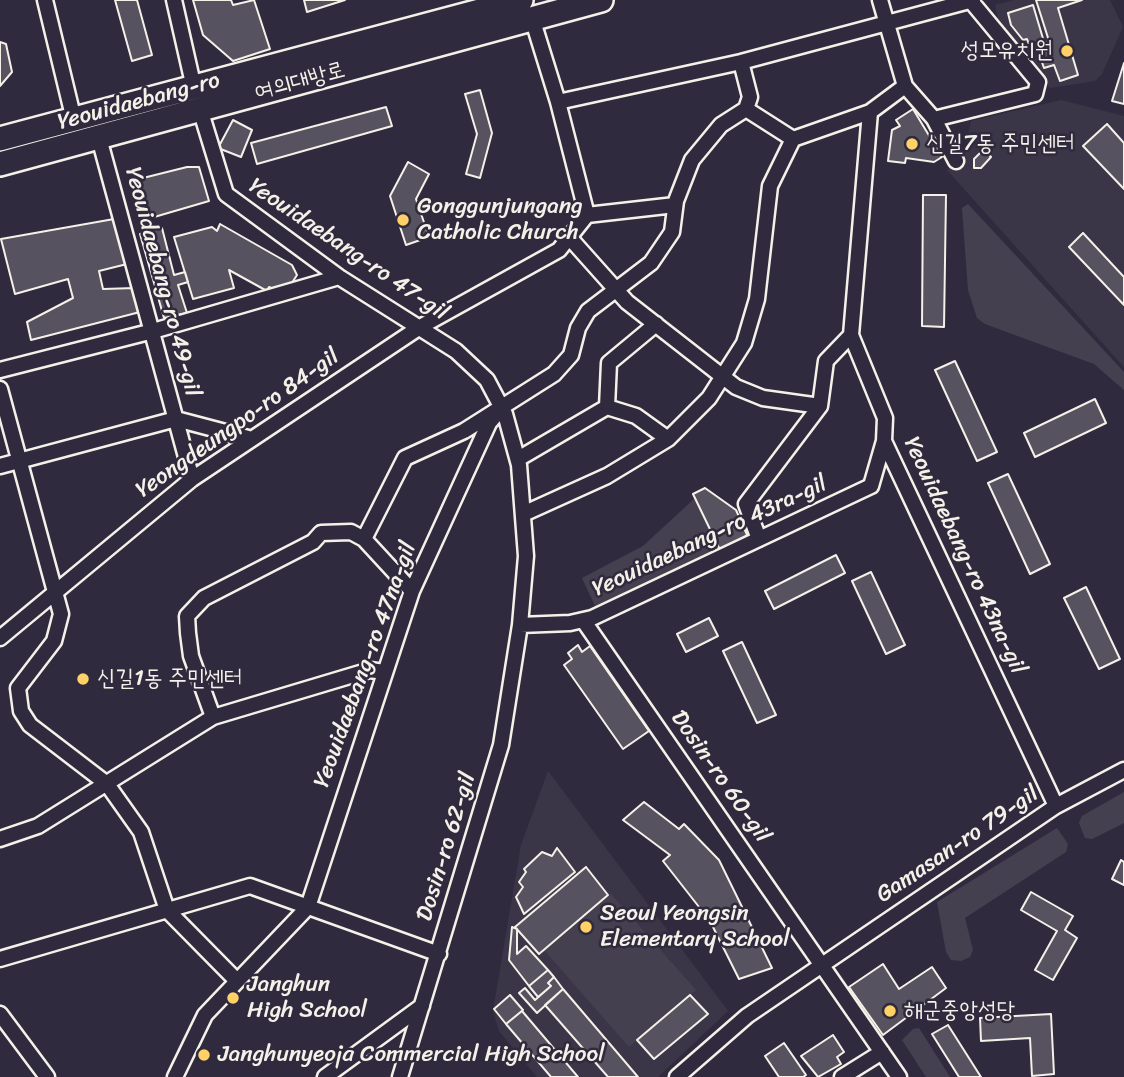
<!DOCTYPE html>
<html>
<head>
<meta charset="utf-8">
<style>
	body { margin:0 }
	canvas { display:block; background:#2f2a3d }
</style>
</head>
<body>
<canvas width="1124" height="1077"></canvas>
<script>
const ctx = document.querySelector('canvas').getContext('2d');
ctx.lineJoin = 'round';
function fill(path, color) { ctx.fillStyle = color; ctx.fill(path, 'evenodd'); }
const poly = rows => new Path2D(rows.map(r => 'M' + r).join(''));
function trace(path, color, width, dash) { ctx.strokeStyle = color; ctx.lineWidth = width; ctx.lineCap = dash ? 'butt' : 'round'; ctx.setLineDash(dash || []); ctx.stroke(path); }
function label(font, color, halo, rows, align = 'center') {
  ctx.font = font + ' Sriracha,"Poor Story",sans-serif'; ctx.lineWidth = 5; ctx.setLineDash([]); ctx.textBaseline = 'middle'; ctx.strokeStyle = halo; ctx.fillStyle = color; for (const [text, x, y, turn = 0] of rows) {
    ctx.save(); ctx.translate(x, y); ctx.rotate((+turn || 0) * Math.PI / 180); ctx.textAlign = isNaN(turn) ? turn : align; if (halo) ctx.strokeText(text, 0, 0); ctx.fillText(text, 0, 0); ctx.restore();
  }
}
fill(poly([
	[1014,0,1110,0,1123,27,1102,74,1095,81,1050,88,998,18,995,5],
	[1061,100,1124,116,1124,367,947,170,964,155,971,121],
	[548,771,728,1011,658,1077,537,1077,499,1031,493,1011,521,845]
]), '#3b3647');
fill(poly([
	[968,204,1124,372,1124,390,1094,364,985,324,977,318,968,290,962,208],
	[695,498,720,550,595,606,582,578,643,546],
	[1124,792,1124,823,1092,839,1085,838,1079,823,1082,816],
	[1057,828,1068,844,1066,852,965,918,973,950,970,957,961,961,951,960,946,952,937,902],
	[611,894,696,990,629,1047,544,950],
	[919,1028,950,1077,926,1077,902,1040,913,1029]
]), '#454050');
const building = poly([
	[115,0,137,0,152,55,132,61,115,0],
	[193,0,231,0,233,5,254,0,270,49,233,61,203,35,193,0],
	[304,0,345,0,307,12,304,0],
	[1036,0,1082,0,1058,8,1078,75,1060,81,1054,65,1044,68,1039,54,1049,51,1047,42,1049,41,1036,0],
	[1033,5,1044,42,1030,47,1027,39,1023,40,1011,25,1008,13,1033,5],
	[0,42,6,44,12,72,0,86,0,42],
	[1124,63,1124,104,1112,101,1124,63],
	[480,90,492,133,480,178,466,174,477,134,465,94,480,90],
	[386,107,392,126,257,164,251,143,386,107],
	[913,109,942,157,934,162,906,158,905,163,888,161,892,130,900,126,896,120,913,109],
	[233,120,252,130,241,157,218,148,233,120],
	[1107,124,1124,143,1124,189,1083,146,1107,124],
	[984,149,991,157,981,168,974,168,974,159,984,149],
	[408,162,429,174,416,199,429,237,406,245,390,196,408,162],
	[187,167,199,167,209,201,144,220,131,181,187,167],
	[923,195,946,195,944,327,922,326,923,195],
	[114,219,127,264,99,271,103,289,135,288,140,312,31,340,27,322,73,298,68,279,15,294,1,239,114,219],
	[220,224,292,265,297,275,290,286,276,290,269,287,267,291,229,270,234,288,193,299,174,237,212,227,217,231,220,224],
	[162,228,174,275,185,272,188,282,178,285,187,313,164,318,140,234,162,228],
	[1083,233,1124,277,1124,305,1069,247,1083,233],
	[955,361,997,452,977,461,935,370,955,361],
	[1095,399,1106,423,1035,457,1024,433,1095,399],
	[1008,474,1050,564,1030,574,988,483,1008,474],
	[705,488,736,510,748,537,720,550,693,494,705,488],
	[836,555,845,573,774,609,765,591,836,555],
	[871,572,905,645,886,654,852,581,871,572],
	[1086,587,1120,659,1099,669,1064,598,1086,587],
	[709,618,718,636,686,652,677,634,709,618],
	[742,642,776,715,757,723,723,651,742,642],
	[578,645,582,652,590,646,649,731,623,749,564,665,572,659,568,653,578,645],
	[644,802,679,829,684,824,719,860,772,968,739,979,710,921,663,861,670,855,623,820,644,802],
	[557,848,575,872,524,914,516,897,523,887,519,882,526,872,524,869,542,852,552,856,557,848],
	[1121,860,1124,862,1124,885,1112,879,1121,860],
	[586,867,608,895,539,954,515,927,586,867],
	[1031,892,1073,916,1065,930,1077,938,1053,980,1035,970,1057,931,1021,910,1031,892],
	[512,927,517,929,517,954,526,946,548,970,529,986,509,960,512,927],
	[883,964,899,989,932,967,946,988,883,1035,849,987,883,964],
	[548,970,554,977,548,983,551,986,538,997,529,986,548,970],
	[554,977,563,989,537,1013,519,993,525,988,535,1000,551,986,548,983,554,977],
	[563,989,638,1077,608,1077,545,1005,563,989],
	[510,995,523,1010,506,1024,494,1009,510,995],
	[690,995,708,1014,654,1059,637,1040,690,995],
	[522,1011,578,1077,551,1077,506,1024,522,1011],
	[1051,1014,1054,1074,1032,1076,1030,1038,981,1041,980,1018,1051,1014],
	[948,1025,981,1077,959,1077,932,1034,948,1025],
	[833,1035,844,1052,837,1057,841,1064,818,1077,801,1056,833,1035],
	[784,1043,806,1075,803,1077,779,1077,765,1056,784,1043]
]);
fill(building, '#56525f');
trace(building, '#f4f1e8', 2);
const minor = poly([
	[45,0,74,120],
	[174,0,194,88],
	[880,0,905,86,934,119,956,161],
	[905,86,870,112,851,335,885,418,884,441,1056,806],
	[558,102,741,62,973,0],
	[200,109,226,194,339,277,456,351,487,380,505,414,519,465,526,556,520,625,501,745,400,1077],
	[746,109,793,139],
	[934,119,1035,94,1038,82,970,0],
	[99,138,192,479],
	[587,215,675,205],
	[569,237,627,302,736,387,763,398,820,406],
	[0,370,153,331,339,277],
	[0,389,61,614,54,641,18,688,21,711,30,725,107,784,141,832,167,910,237,981],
	[607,407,609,363,656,324],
	[607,407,636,416,668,439],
	[518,459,607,407],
	[0,466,176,419,252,439],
	[523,514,607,476,668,439,709,398,744,343,757,299,770,186,793,139,870,112],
	[364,539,405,458,464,431,554,374,571,355,578,328,588,311,651,263,672,232,676,201,692,160,721,125,746,109,750,97,741,62],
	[759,539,746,504,820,406,826,361,851,335],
	[583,620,899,1077],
	[520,625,570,623,592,618,871,486,884,441],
	[0,638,192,479,420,327,559,250,587,215,558,102,532,18],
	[213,717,191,656,188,633,187,616,204,598,313,542,321,533,351,532,364,539,412,591],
	[0,839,38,826,213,717,370,670,384,672],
	[0,959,250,886,439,954],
	[0,1014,47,1077],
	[175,1077,205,1015,308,907,412,591,489,423,502,408],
	[325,1077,422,1006],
	[677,1077,747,1016,1056,806,1124,770],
	[842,1077,882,1052]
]);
const primary = poly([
	[0,139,521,0],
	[0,164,601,0]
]);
trace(minor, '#f4f1e8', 19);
trace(primary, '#f4f1e8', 28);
trace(minor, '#2f2a3d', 14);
trace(primary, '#2f2a3d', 23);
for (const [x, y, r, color] of [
	[1067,51,7,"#ffd166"],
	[912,144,7,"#ffd166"],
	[403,220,7,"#ffd166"],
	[83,679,7,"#ffd166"],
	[586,927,7,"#ffd166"],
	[233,998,7,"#ffd166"],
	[890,1011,7,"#ffd166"],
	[204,1055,7,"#ffd166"]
]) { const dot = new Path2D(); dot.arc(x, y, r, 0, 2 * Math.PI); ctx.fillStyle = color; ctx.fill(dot); trace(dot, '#2f2a3d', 2.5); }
label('23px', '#f4f1e8', '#2f2a3d', [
	["성모유치원",1053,51,"right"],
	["신길7동 주민센터",926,144],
	["Gonggunjungang",417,207],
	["Catholic Church",417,233],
	["신길1동 주민센터",97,679],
	["Seoul Yeongsin",600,914],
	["Elementary School",600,940],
	["Janghun",247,985],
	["High School",247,1011],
	["해군중앙성당",904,1011],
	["Janghunyeoja Commercial High School",218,1055]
], 'left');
label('23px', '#f4f1e8', '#2f2a3d', [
	["여의대방로",300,82,-15],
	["Yeouidaebang-ro",139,102,-15],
	["Yeouidaebang-ro 47-gil",348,250,34],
	["Yeouidaebang-ro 49-gil",162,282,75],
	["Yeongdeungpo-ro 84-gil",238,424,-35],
	["Yeouidaebang-ro 43ra-gil",710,537,-25],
	["Yeouidaebang-ro 43na-gil",964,556,65],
	["Yeouidaebang-ro 47na-gil",366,665,-70],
	["Dosin-ro 60-gil",720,777,55],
	["Gamasan-ro 79-gil",958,845,-34],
	["Dosin-ro 62-gil",447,847,-73]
]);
</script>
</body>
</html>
